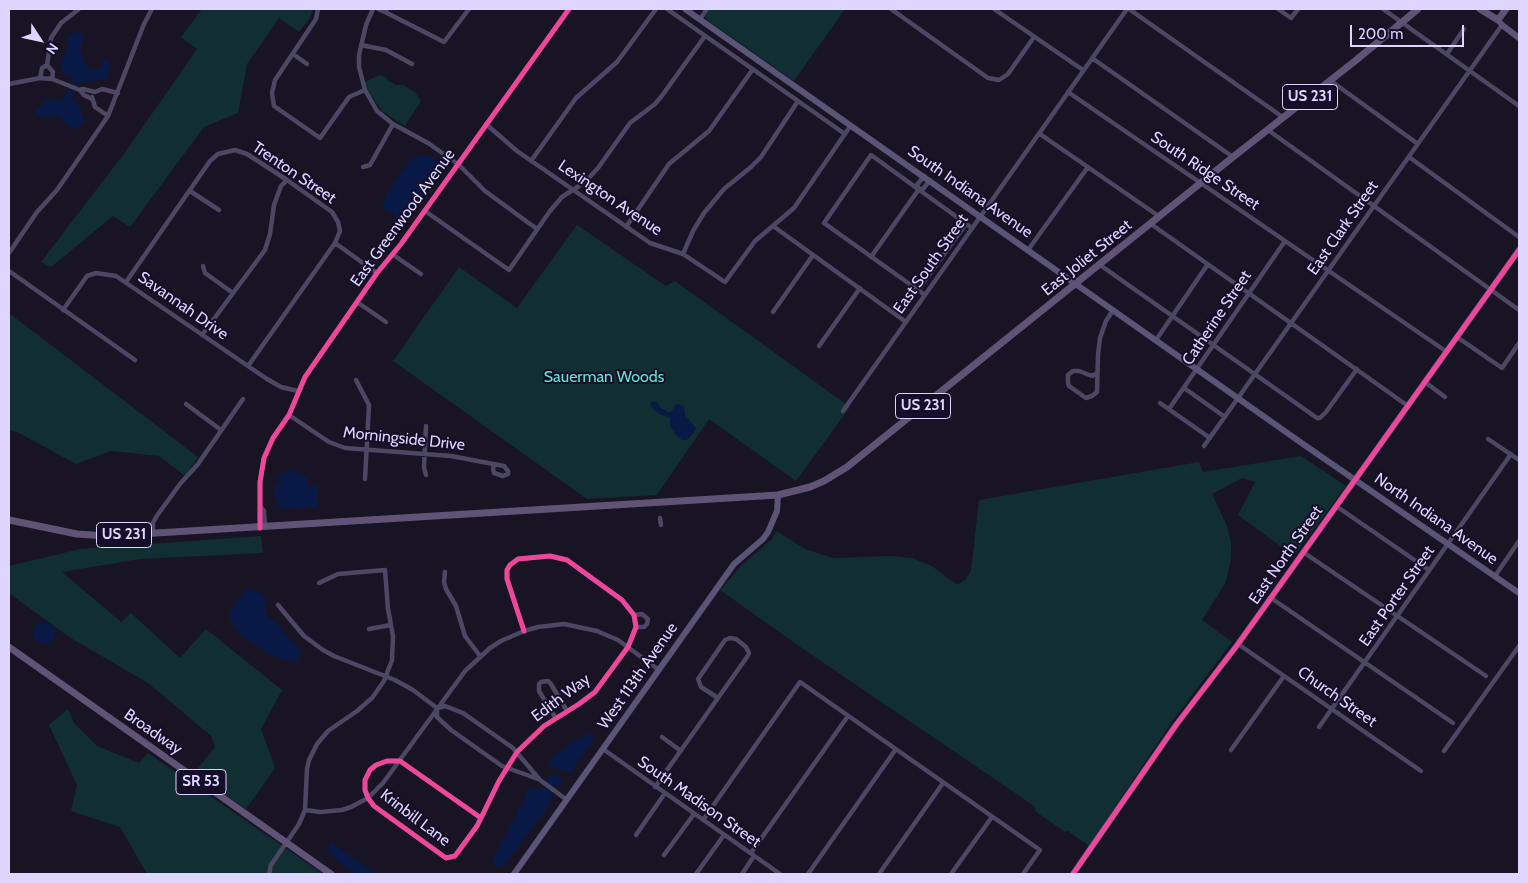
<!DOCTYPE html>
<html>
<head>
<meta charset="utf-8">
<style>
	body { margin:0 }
	#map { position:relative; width:1528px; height:883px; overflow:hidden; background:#181423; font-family:Cabin,sans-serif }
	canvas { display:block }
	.frame { position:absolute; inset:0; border:10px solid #ded6ff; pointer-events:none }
	.north { position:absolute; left:15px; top:15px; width:50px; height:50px; -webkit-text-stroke:4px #150e29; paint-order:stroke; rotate:125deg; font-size:14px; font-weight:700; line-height:20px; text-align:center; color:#ded6ff }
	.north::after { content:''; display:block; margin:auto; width:18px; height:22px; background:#ded6ff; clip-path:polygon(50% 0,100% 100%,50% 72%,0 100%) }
	.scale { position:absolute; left:1350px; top:25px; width:114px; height:22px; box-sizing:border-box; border:2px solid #ded6ff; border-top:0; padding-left:6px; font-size:15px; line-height:18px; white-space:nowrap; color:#ded6ff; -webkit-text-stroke:4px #150e29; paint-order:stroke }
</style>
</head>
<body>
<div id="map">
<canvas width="1528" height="883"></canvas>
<div class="frame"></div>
<div class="north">N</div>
<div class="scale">200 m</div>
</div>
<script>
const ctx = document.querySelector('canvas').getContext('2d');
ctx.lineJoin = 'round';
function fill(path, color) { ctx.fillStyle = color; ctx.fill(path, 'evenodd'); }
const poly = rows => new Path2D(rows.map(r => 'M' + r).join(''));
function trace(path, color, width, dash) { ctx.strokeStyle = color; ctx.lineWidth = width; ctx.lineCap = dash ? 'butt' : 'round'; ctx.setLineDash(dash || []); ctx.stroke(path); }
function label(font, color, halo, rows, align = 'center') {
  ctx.font = font + ' Cabin,sans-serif'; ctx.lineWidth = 4; ctx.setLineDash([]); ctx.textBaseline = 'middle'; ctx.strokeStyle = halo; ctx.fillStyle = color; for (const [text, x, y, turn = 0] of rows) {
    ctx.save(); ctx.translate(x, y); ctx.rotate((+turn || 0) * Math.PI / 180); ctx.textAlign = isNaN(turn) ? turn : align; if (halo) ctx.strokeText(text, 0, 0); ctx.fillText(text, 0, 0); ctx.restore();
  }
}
fill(poly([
	[202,9,313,9,310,18,299,32,279,18,247,64,238,113,204,127,130,227,113,216,51,267,41,262,126,151,197,49,181,37],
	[710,9,845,9,794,81,706,19,705,16],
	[379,75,386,77,388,81,396,85,403,85,415,92,421,101,405,126,382,111,368,91,365,82],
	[577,225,666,286,675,281,850,407,796,481,709,419,657,495,587,499,393,361,459,267,517,308],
	[9,313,198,457,185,476,159,456,111,451,76,464,17,432,9,430],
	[1301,456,1346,486,1294,556,1238,515,1255,482,1242,478,1212,494,1227,526,1231,542,1231,558,1226,582,1202,620,1232,642,1174,719,1089,846,1068,831,1065,832,1035,811,1035,807,1021,797,796,644,720,590,741,566,772,539,777,531,805,549,833,558,891,556,912,558,932,566,956,584,959,584,966,579,971,570,979,500,1199,462,1203,472],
	[261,536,263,553,140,559,62,572,121,622,131,613,180,658,206,629,282,690,261,729,275,768,246,809,194,773,215,747,211,736,148,683,69,637,9,593,9,566,80,549],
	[68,709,74,723,97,746,139,763,148,753,323,874,147,874,120,827,71,811,77,785,49,725]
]), '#112e32');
fill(poly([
	[78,32,83,36,81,53,87,68,95,70,102,68,101,63,104,60,109,61,109,70,107,72,109,75,106,79,83,82,77,85,71,83,72,77,62,71,62,61,67,48,68,35],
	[69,89,74,91,71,99,79,105,81,109,81,113,85,120,79,128,72,129,59,116,40,117,36,114,36,109,43,105,45,99,47,98,56,101,63,99],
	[424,155,432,157,437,161,441,169,413,214,407,221,402,221,384,208,385,196,402,171,412,158],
	[653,401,657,402,660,407,667,412,671,412,676,404,684,406,685,415,696,428,692,435,687,440,682,440,676,435,670,426,670,417,661,415,651,407,650,403],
	[294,470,310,479,307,481,310,487,318,485,317,508,307,507,299,509,275,506,279,500,275,498,274,493,275,485,277,483,281,485,281,482,277,480,278,476,286,471],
	[245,589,253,590,255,593,259,590,265,599,265,605,267,617,276,622,283,632,302,651,297,662,289,662,267,653,238,633,229,619,229,614],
	'33 633a11 11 0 1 1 22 0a11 11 0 1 1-22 0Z',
	[590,733,593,734,594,736,591,743,573,770,570,773,549,766,549,762,551,759,569,744],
	[551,774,559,776,563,781,559,785,555,786,547,808,505,864,501,868,495,866,493,863,496,853,529,789,531,788,541,789],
	[332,842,336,846,377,874,356,874,345,867,327,851]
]), '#081946');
trace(poly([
	[318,9,316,19,275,80,272,93,274,106,320,138,349,97,365,90],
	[373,9,366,25,359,55,359,67,365,90,377,111,393,124,428,143,458,164,485,191,537,229],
	[378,9,385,12],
	[387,9,385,12,444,42,469,9],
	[667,9,845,134],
	[891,9,988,78,999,80,1008,74,1034,37],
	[994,9,1083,70],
	[1129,9,1284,118],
	[1278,9,1291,18,1298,9],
	[1383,9,1519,106],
	[700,19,707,9],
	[361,45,386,50,412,64],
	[293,54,307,64],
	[1447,54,1464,29],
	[1092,58,1233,157],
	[40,78,42,68,47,65],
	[52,79,53,72,47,65,51,38,61,23,79,9],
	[1331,81,1418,144],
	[9,84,40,78,52,79,80,90,84,95,92,99],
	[80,90,83,89,95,92,102,89,118,93],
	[1068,92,1447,352],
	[92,97,95,107,108,116],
	[487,125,517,151,650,243,683,254,725,282,755,241,794,208,851,125],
	[1268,130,1519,310],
	[1040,134,1160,217],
	[1409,157,1519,237],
	[531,161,576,98,617,62,656,9],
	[363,167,370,165,393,124],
	[919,189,923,189,930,180],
	[190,191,219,210],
	[425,211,509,270,550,211,562,197,585,182,598,168,630,123,655,104,661,97,705,36],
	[1151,224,1408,406],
	[773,226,906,322],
	[626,227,669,164,709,131,753,69],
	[335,243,377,273],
	[1028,250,1088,167],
	[9,253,37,212,57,190,108,116,144,24,152,9],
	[392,254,421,274],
	[683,254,693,231,704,213,724,189,751,167,761,157,798,101],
	[871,257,919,189,917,185,924,176],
	[1100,265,1317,418,1320,418,1326,412,1357,369],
	[203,266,205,273,233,293],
	[9,271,135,360],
	[126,282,210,161,218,154,235,150,247,154,287,180,332,212,338,222,340,231,335,243,248,366],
	[918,290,966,224],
	[925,295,824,223,871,155,972,228],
	[357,302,386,322],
	[63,310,87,276,96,273,116,276,267,379,281,387,298,391],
	[773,312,813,255],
	[202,335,265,250,270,234,274,205,281,186,287,180],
	[1457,337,1502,368,1519,343],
	[1156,340,1208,264],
	[819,346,860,288],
	[1097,373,1092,376,1079,371,1073,371,1068,375,1068,383,1069,386,1086,398,1092,396,1097,392,1098,355,1100,338,1106,321,1113,310],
	[356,380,369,405,365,479],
	[1425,382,1445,397],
	[1184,388,1225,417],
	[1160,403,1210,438],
	[186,404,221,430],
	[1169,409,1285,241],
	[843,411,1127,9],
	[289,415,329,442,345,448,451,456,504,466,508,471,508,474,503,476,494,473,493,469,494,464],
	[1488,439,1519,460],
	[1204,446,1502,25],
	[426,475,424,467,426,426],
	[1336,506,1429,570],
	[261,507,264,511,265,527],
	[660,518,661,525],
	[260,528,260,482,264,458,273,438,289,415,305,377,377,273,401,244,569,9],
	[153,534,153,523,156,517,180,484,198,464,243,399],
	[1303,552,1486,676],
	[445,572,444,582,446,589,456,606,465,636,480,656],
	[1495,576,1519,541],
	[1271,598,1453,723],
	[278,605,304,636,323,650,334,656,395,680,413,690,437,708],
	[634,615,642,614,648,619,647,624,644,627,636,627],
	[369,629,391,625],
	[1238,644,1421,771],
	[438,708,445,706,463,713,513,748,540,780,567,800],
	[437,710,437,717,451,730,502,766,538,779],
	[555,717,539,691,539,684,541,682,548,681,551,684,567,711],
	[1319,727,1511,454],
	[662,737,681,751],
	[603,749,780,874],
	[1231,750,1284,676],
	[1444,751,1519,646],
	[655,787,747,657,749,653,746,647,736,639,730,638,725,640,698,679,701,687,718,698],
	[305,810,320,812,342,810,351,807,368,798,383,783,465,671,490,648,501,641,524,631,538,627,564,624,597,631,618,640,659,670],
	[481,818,400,761,387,761,376,765,370,770,365,780,365,790,368,798,374,806,446,858,455,856,477,826,481,818,499,781,517,752,544,726,579,704,595,692,628,647,636,627,634,615,622,600,567,560,550,556,518,559,510,565,507,570,507,579,524,631],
	[703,820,800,682,1040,850,1023,874],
	[636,835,665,793],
	[751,853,848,716],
	[664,855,694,814],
	[269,874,271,865,299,824,305,810,307,769,309,760,317,744,328,731,357,711,372,698,384,681,392,660,393,636,388,609,385,570,338,574,319,583],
	[696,874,724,835],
	[742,874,754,856],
	[808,874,896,749],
	[879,874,943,783],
	[951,874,992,817]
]), '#4c4864', 4.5);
trace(poly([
	[685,9,1303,444,1519,593],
	[1498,20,1502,25,1519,38],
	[514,874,734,564,763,539,768,532,777,511,778,495],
	[1073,874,1176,725,1238,644,1519,250]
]), '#5a5576', 6);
trace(poly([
	[1480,9,1498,20,1506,9],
	[9,520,77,534,107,536,778,495,810,487,824,481,847,467,1233,157,1355,61,1418,9],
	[9,647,331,874]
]), '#615375', 7);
trace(poly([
	[260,528,260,482,264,458,273,438,289,415,305,377,377,273,401,244,569,9],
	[481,818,400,761,387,761,376,765,370,770,365,780,365,790,368,798,374,806,446,858,455,856,477,826,481,818,499,781,517,752,544,726,579,704,595,692,628,647,636,627,634,615,622,600,567,560,550,556,518,559,510,565,507,570,507,579,524,631],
	[1073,874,1176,725,1238,644,1519,250]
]), '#ed469a', 5);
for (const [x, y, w] of [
	[1310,97,55],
	[923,406,55],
	[124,535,55],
	[201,782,50]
]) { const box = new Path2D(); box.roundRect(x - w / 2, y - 12.5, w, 25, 4); ctx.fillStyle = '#150e29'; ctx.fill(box); trace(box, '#ded6ff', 1); }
label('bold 15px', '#ded6ff', null, [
	["US 231",1310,97],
	["US 231",923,406],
	["US 231",124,535],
	["SR 53",201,782]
]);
label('16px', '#ded6ff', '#150e29', [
	["South Ridge Street",1205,171,34],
	["Trenton Street",294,173,34],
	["South Indiana Avenue",970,192,35],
	["Lexington Avenue",610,198,34],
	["East Greenwood Avenue",403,218,-54],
	["East Clark Street",1343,228,-55],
	["East Joliet Street",1087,258,-39],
	["East South Street",931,264,-55],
	["Savannah Drive",183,306,35],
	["Catherine Street",1217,318,-56],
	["Morningside Drive",404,439,6],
	["North Indiana Avenue",1436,519,35],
	["East North Street",1286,555,-55],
	["East Porter Street",1397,596,-55],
	["West 113th Avenue",638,676,-55],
	["Church Street",1337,697,35],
	["Edith Way",561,698,-37],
	["Broadway",153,732,35],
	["South Madison Street",699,802,35],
	["Krinbill Lane",415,818,37]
]);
label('16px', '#57ead1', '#150e29', [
	["Sauerman Woods",604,377]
]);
</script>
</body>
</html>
